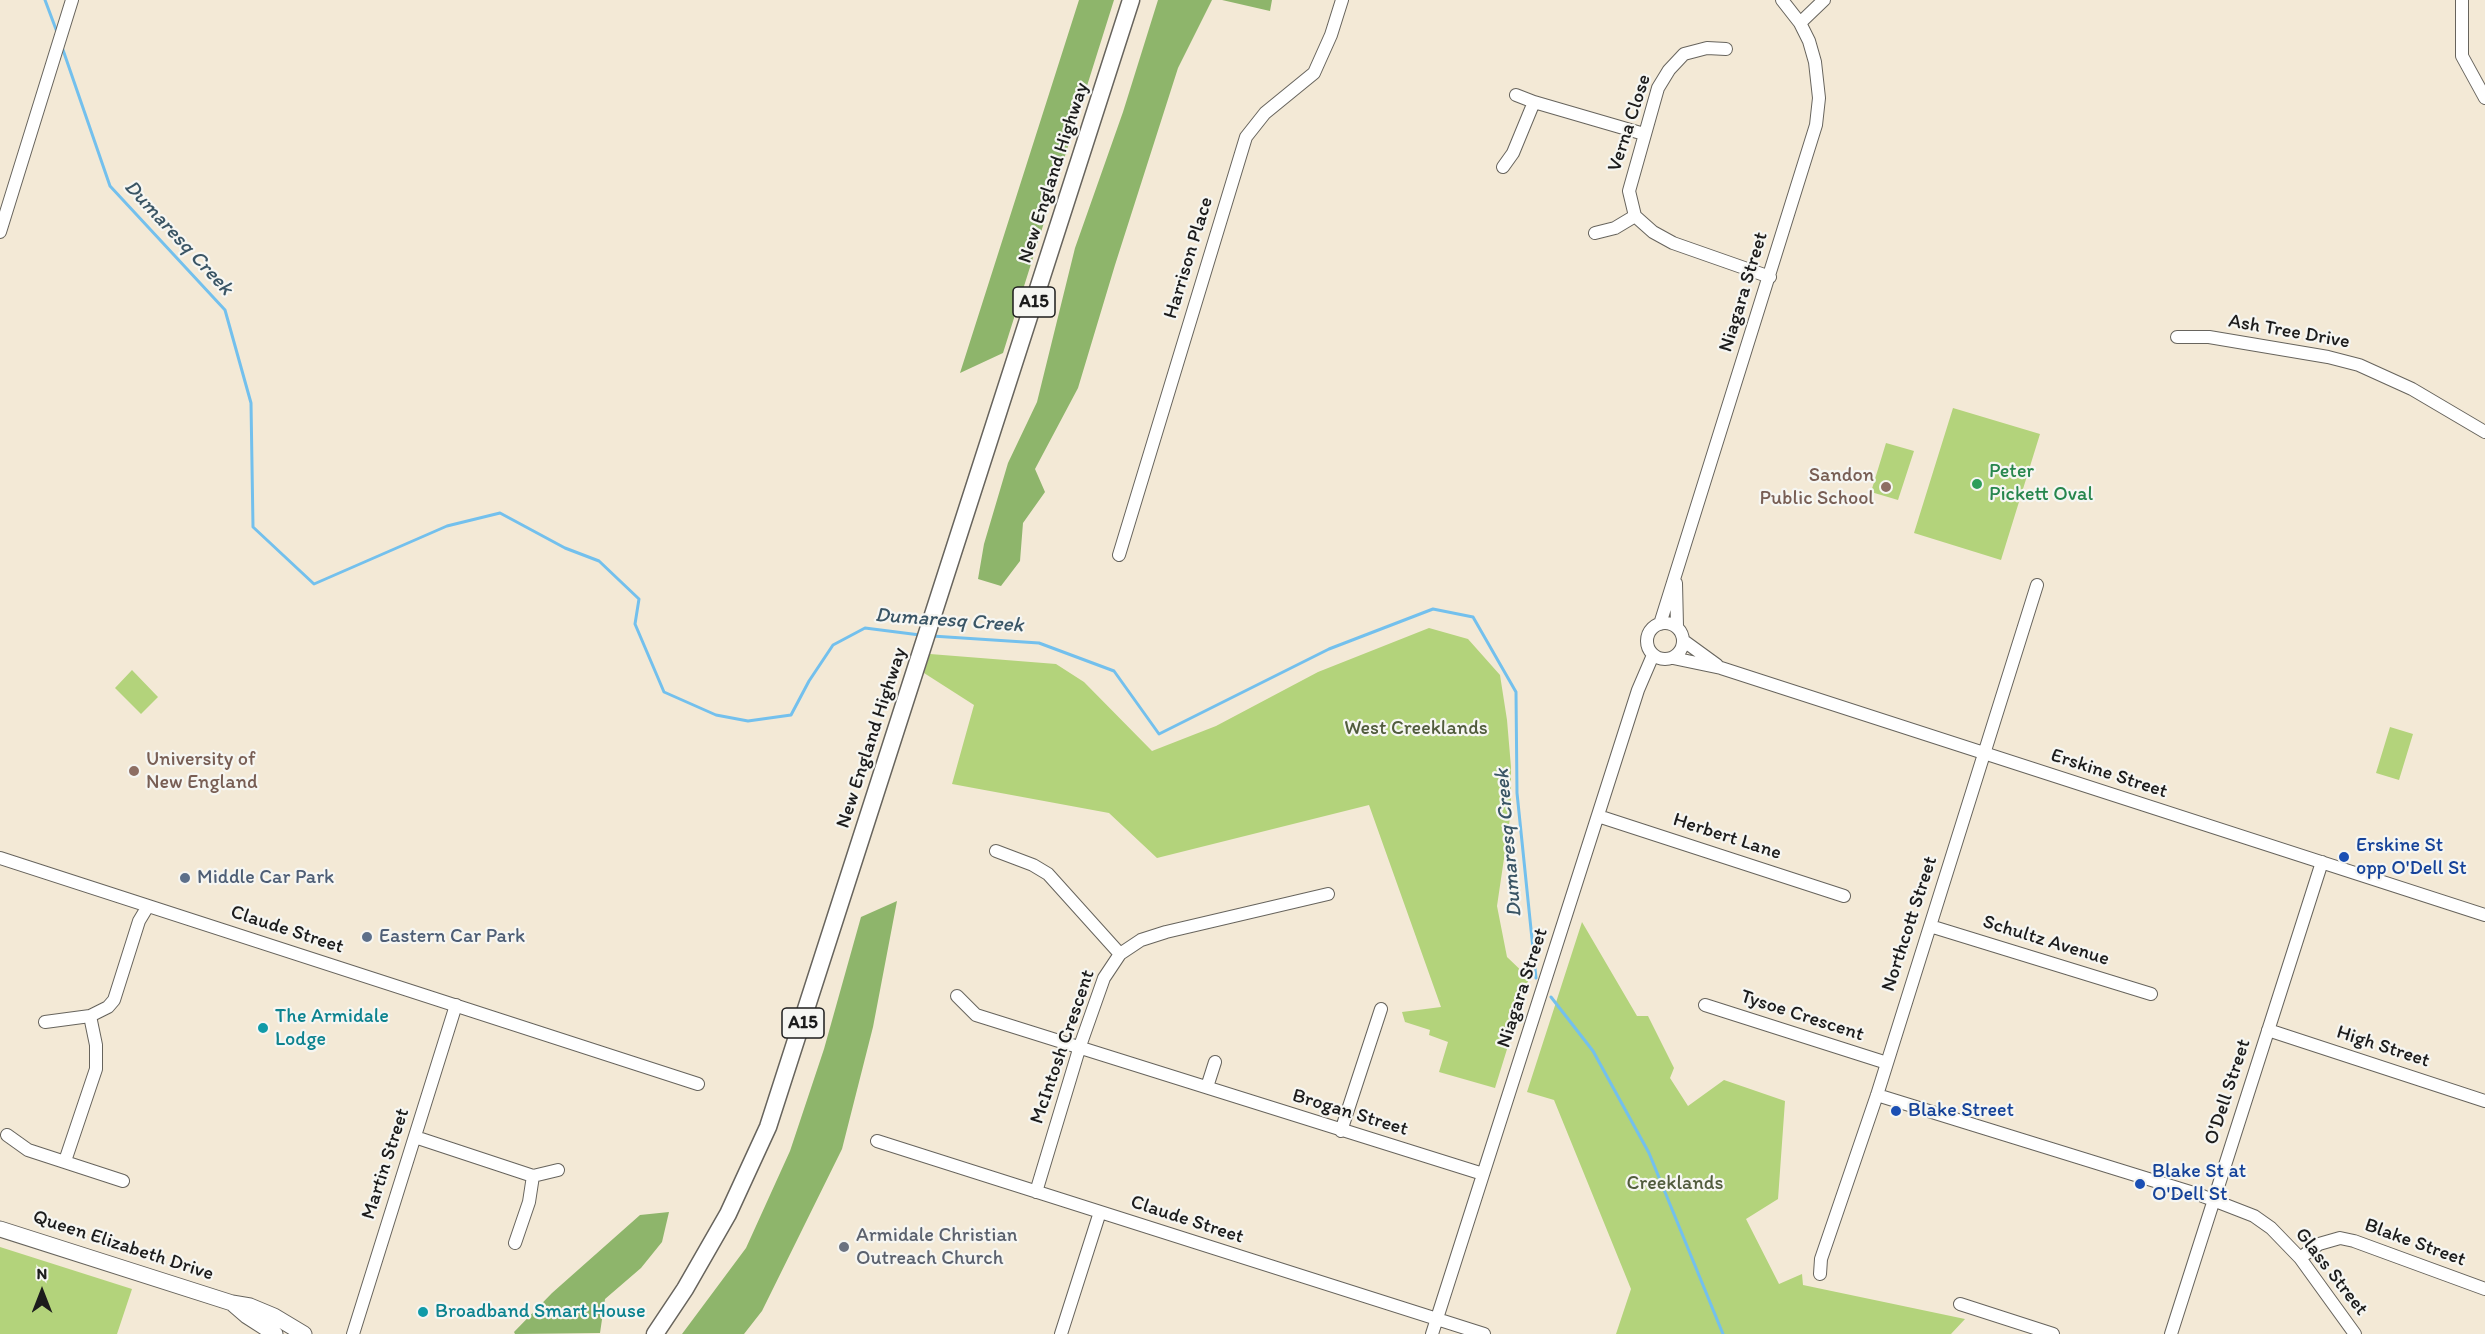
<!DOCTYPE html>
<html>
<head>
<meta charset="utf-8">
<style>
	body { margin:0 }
	#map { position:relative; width:2485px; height:1334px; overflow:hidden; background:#f3e9d6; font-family:Itim,sans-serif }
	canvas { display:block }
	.north { position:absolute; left:12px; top:1262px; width:60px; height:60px; -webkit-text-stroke:4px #f6f6f2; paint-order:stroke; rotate:0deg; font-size:16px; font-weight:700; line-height:24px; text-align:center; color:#1c1c1c }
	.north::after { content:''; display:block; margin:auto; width:21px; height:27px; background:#1c1c1c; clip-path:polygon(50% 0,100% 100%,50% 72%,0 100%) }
</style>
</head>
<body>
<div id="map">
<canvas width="2485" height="1334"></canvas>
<div class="north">N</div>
</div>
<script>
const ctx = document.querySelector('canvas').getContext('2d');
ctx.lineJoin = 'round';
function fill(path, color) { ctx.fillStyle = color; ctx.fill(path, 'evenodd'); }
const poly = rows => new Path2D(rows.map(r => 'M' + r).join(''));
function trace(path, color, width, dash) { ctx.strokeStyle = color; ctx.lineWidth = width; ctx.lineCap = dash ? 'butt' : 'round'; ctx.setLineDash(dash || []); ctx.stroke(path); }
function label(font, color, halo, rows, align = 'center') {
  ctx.font = font + ' Itim,sans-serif'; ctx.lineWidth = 4.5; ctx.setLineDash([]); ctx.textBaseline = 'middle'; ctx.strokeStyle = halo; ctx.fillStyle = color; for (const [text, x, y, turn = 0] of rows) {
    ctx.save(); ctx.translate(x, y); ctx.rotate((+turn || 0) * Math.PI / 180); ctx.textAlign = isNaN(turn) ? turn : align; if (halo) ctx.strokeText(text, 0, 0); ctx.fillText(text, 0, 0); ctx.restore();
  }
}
fill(poly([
	[1953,408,2040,434,2001,560,1914,533],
	[1886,443,1914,451,1898,500,1871,492],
	[1429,628,1468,639,1500,675,1507,720,1511,767,1511,811,1497,906,1507,957,1529,978,1495,1088,1439,1072,1448,1042,1429,1035,1430,1030,1405,1022,1402,1012,1441,1007,1369,805,1157,858,1109,813,952,784,974,705,924,673,930,654,1056,664,1084,682,1152,751,1216,726,1318,672],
	[132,670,158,697,141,714,115,688],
	[2390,727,2413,734,2399,780,2376,773],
	[1582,922,1637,1016,1648,1016,1674,1068,1670,1078,1688,1106,1724,1080,1785,1101,1778,1199,1746,1219,1779,1284,1802,1274,1803,1285,1965,1319,1951,1334,1616,1334,1631,1289,1554,1100,1527,1092],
	[0,1247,132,1289,117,1334,0,1334]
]), '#b3d37b');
fill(poly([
	[1079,0,1114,0,1003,353,960,373],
	[1158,0,1212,0,1178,68,1115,265,1078,388,1035,469,1045,492,1023,523,1020,561,1001,586,978,579,984,544,1008,463,1037,402,1075,248,1123,112],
	[1222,0,1272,0,1270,11],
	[897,901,873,1027,842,1149,762,1311,744,1334,682,1334,746,1248,790,1151,824,1049,861,917],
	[669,1212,662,1242,641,1268,605,1299,600,1333,515,1334,514,1332,552,1293,640,1215]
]), '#8eb56b');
trace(poly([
	[45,0,57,32],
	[62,47,110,186,225,310,251,403,253,527,314,584,447,526,500,513,565,548,599,561,639,599,635,624,664,692,716,715,748,721,791,715,809,681,833,645,865,628,920,635],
	[932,636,1039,643,1114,671,1159,734,1329,649,1433,609,1473,617,1516,692,1517,793,1536,978],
	[1551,997,1593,1051,1649,1153,1723,1334]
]), '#73c0ed', 3);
const minor = poly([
	[2462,0,2462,56,2485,98],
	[1800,23,1824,0],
	[1726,49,1707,48,1684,54,1669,70,1658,88,1629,191,1635,216,1653,232,1673,243,1770,277],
	[1516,95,1534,102],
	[1503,167,1513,153,1534,102,1644,134],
	[0,232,72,0],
	[1595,233,1615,228,1635,216],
	[2177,337,2209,337,2328,357,2359,365,2412,389,2485,432],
	[1119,555,1246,137,1265,113,1314,73,1331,35,1342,0],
	[1676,583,1677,626],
	'1647 641a18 18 0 1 1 36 0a18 18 0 1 1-36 0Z',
	[1660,624,1816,125,1819,98,1815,62,1809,41,1800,23,1782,0],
	[1684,641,1717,665],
	[1673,658,1721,668,2485,915],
	[1598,816,1844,896],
	[996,851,1033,865,1048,874,1120,954],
	[0,858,698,1084],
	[1930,926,2151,994],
	[957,996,976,1015,1483,1174],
	[1705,1005,1887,1063],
	[45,1022,90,1016],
	[2268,1030,2485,1101],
	[1207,1087,1215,1062],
	[1877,1095,2200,1195,2254,1216,2271,1228,2300,1258,2355,1334],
	[1341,1131,1381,1009],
	[7,1135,28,1150,123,1181],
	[415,1137,533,1176,558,1170],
	[877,1141,1484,1334],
	[65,1161,96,1069,96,1045,90,1016,108,1007,114,1000,139,921,148,906],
	[1036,1192,1080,1046,1104,978,1120,954,1141,940,1166,932,1328,894],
	[515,1243,529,1202,533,1176],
	[2300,1258,2319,1244,2340,1238,2354,1241,2485,1289],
	[1820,1274,1821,1259,1877,1095,2037,585],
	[1960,1304,2053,1334],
	[353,1334,456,1005],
	[1061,1334,1100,1212],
	[1432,1334,1638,690,1653,655],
	[2171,1334,2322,862]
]);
const major = poly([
	[0,1229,232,1303,250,1306,274,1316,304,1334],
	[232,1303,247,1316,275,1334]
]);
const highway = poly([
	[655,1334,685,1289,728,1214,768,1127,1131,0]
]);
trace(minor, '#67645d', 14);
trace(major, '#67645d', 17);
trace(highway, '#67645d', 19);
trace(minor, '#fff', 12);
trace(major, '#fff', 15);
trace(highway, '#fff', 16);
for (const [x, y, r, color] of [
	[1977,484,6,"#2e9e5b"],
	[1886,487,6,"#8d6e63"],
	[134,771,6,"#8d6e63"],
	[2344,857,6,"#1a4fb4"],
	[185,878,6,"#5c6f8a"],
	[367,937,6,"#5c6f8a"],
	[263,1028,6,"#0f9aa8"],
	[1896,1111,6,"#1a4fb4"],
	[2140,1184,6,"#1a4fb4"],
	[844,1247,6,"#6b7280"],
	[423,1312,6,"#0f9aa8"]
]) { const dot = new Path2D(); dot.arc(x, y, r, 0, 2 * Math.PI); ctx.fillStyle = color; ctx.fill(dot); trace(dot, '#f6f6f2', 2); }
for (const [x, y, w] of [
	[1034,302,42],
	[803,1023,42]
]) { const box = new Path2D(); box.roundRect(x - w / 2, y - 15, w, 30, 4.5); ctx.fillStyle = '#f6f6f2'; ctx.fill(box); trace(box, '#1c1c1c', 1.5); }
label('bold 18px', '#1c1c1c', null, [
	["A15",1034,302],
	["A15",803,1023]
]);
label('20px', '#1c1c1c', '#f6f6f2', [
	["Verna Close",1630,123,-72],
	["New England Highway",1054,173,-72],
	["Harrison Place",1189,258,-73],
	["Niagara Street",1744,292,-73],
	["Ash Tree Drive",2289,332,10],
	["New England Highway",872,738,-72],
	["Erskine Street",2109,774,18],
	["Herbert Lane",1727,837,18],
	["Northcott Street",1910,924,-72],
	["Claude Street",287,930,18],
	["Schultz Avenue",2046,941,17],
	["Niagara Street",1523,988,-72],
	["Tysoe Crescent",1802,1016,18],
	["McIntosh Crescent",1063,1047,-71],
	["High Street",2383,1047,18],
	["O'Dell Street",2228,1092,-72],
	["Brogan Street",1350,1113,17],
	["Martin Street",386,1164,-72],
	["Claude Street",1187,1220,18],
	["Blake Street",2415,1243,20],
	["Queen Elizabeth Drive",123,1246,18],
	["Glass Street",2331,1272,52]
]);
label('20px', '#27864d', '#f6f6f2', [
	["Peter",1989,472],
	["Pickett Oval",1989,495]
], 'left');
label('20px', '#785e54', '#f6f6f2', [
	["Sandon",1874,476],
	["Public School",1874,499],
	["University of",146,760,"left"],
	["New England",146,783,"left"]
], 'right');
label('20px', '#515c3d', '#f6f6f2', [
	["West Creeklands",1416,729],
	["Creeklands",1675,1184]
]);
label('20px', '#164399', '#f6f6f2', [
	["Erskine St",2356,846],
	["opp O'Dell St",2356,869],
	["Blake Street",1908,1111],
	["Blake St at",2152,1172],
	["O'Dell St",2152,1195]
], 'left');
label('20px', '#4e5e75', '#f6f6f2', [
	["Middle Car Park",197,878],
	["Eastern Car Park",379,937]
], 'left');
label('20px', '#0d838f', '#f6f6f2', [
	["The Armidale",275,1017],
	["Lodge",275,1040],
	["Broadband Smart House",435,1312]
], 'left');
label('20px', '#5b616d', '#f6f6f2', [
	["Armidale Christian",856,1236],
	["Outreach Church",856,1259]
], 'left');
label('italic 21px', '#3a5565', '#f6f6f2', [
	["Dumaresq Creek",178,238,47],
	["Dumaresq Creek",949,621,4],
	["Dumaresq Creek",1509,843,-95]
]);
</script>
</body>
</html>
